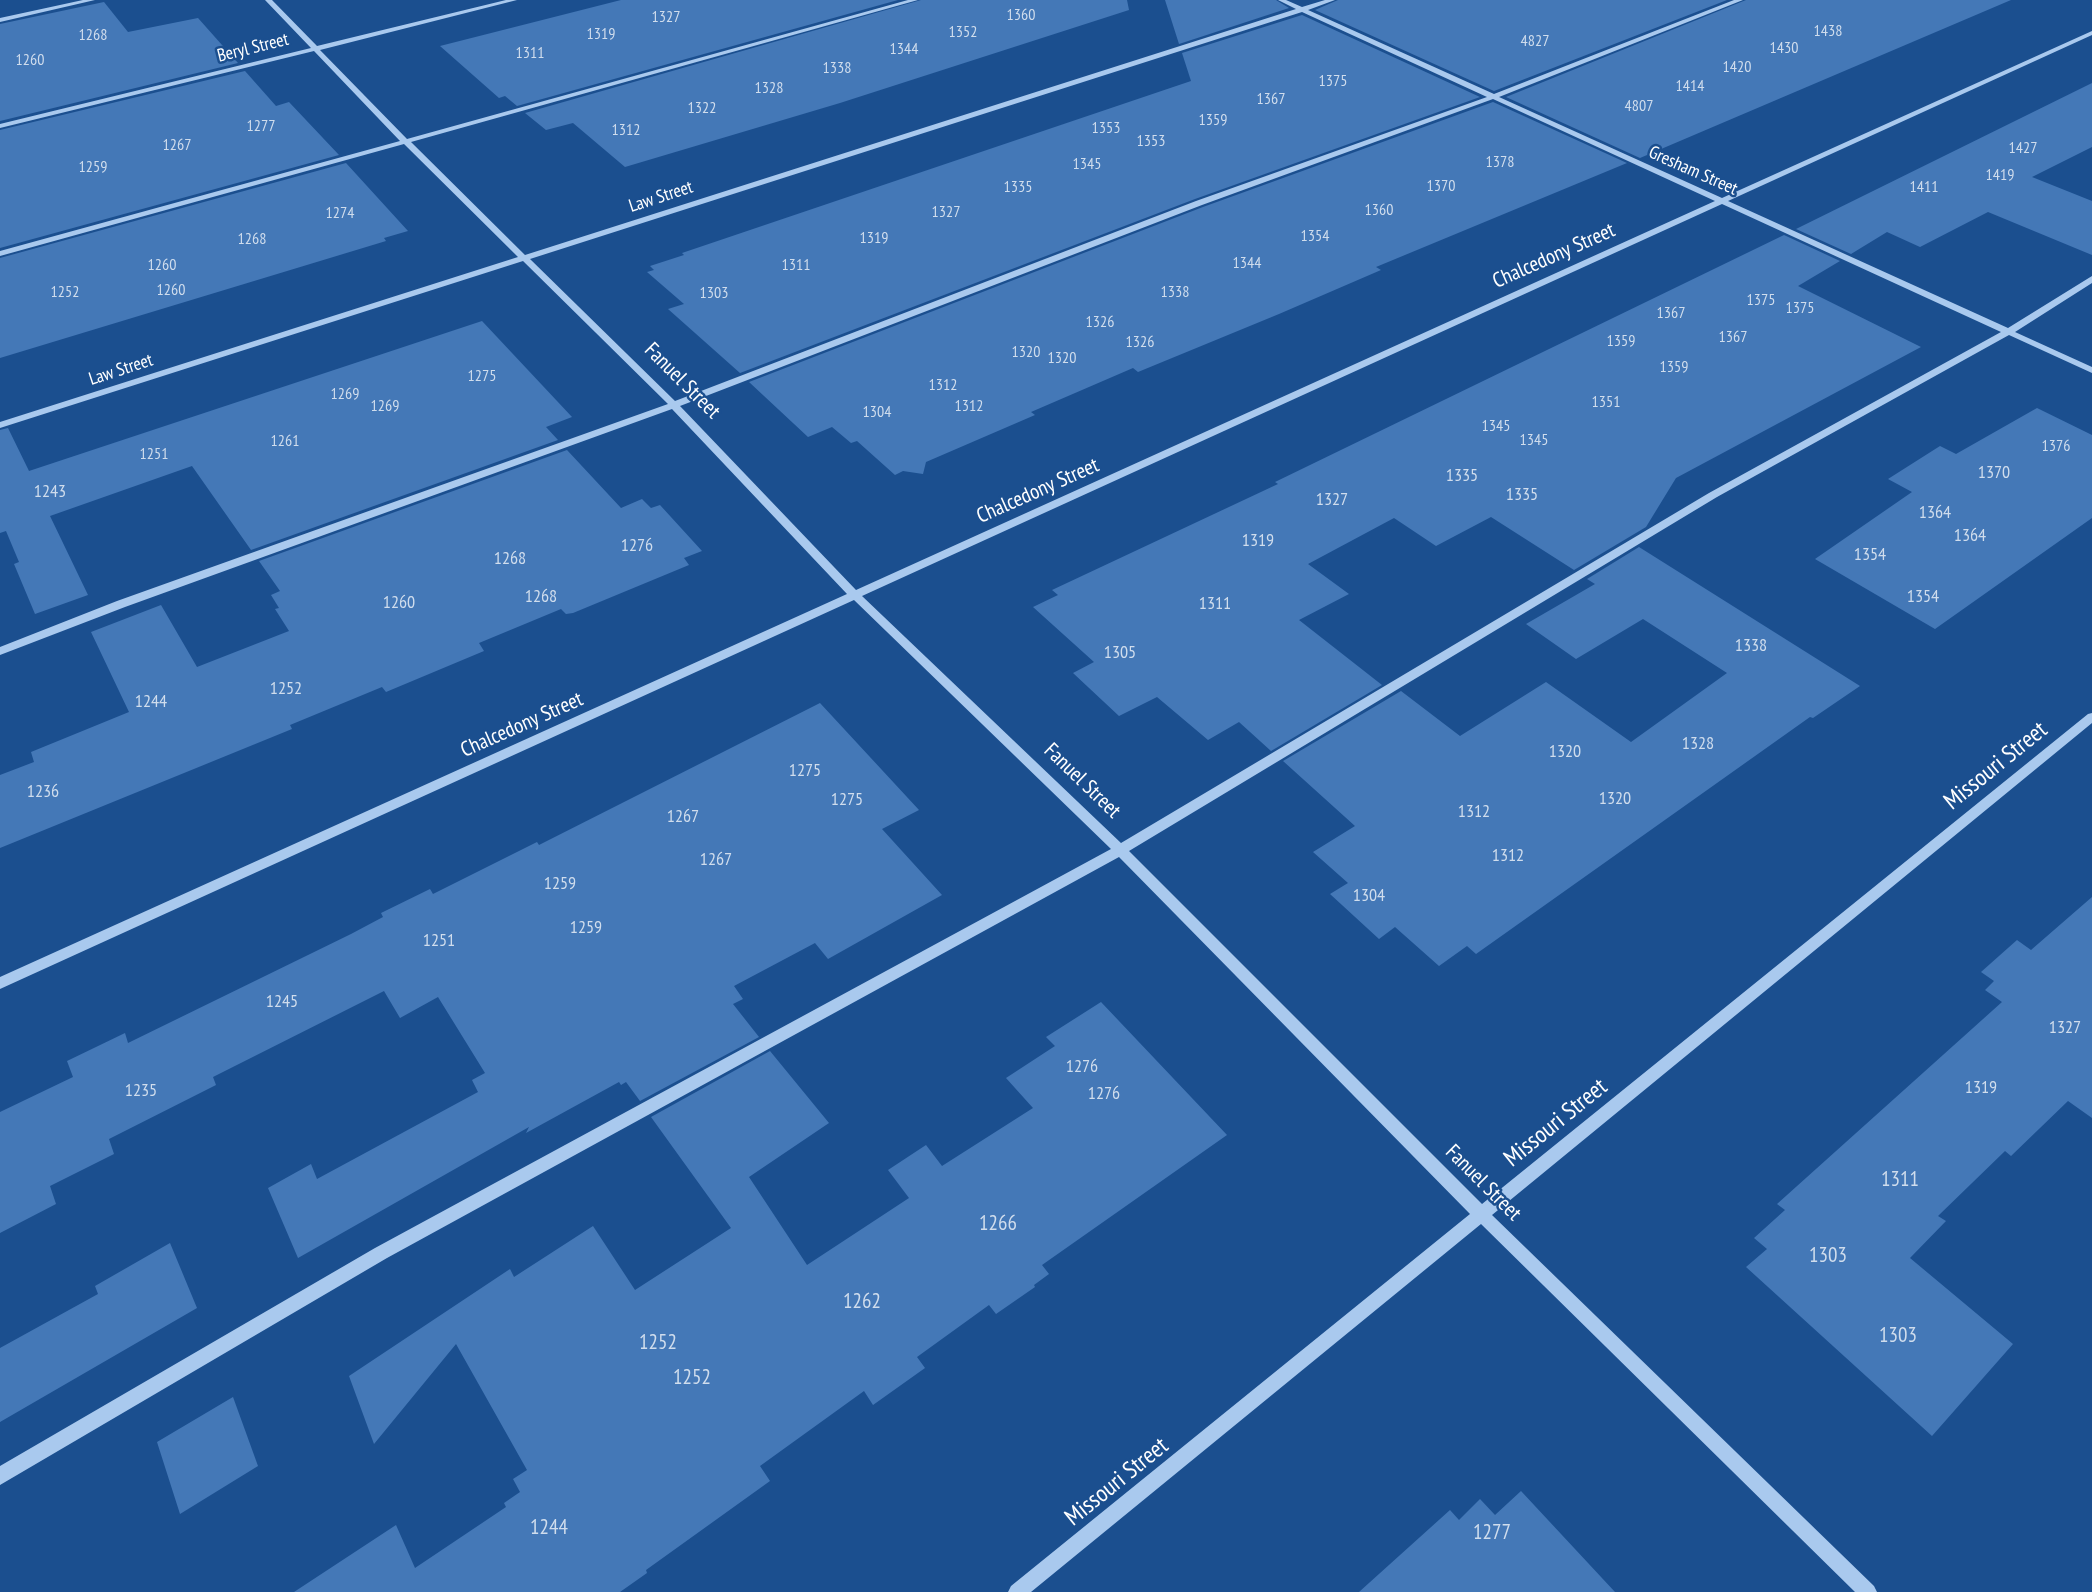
<!DOCTYPE html>
<html>
<head>
<meta charset="utf-8">
<style>
	body { margin:0 }
	canvas { display:block; background:#1b4f8f }
</style>
</head>
<body>
<canvas width="2092" height="1592"></canvas>
<script>
const ctx = document.querySelector('canvas').getContext('2d');
ctx.lineJoin = 'round';
function fill(path, color) { ctx.fillStyle = color; ctx.fill(path, 'evenodd'); }
const poly = rows => new Path2D(rows.map(r => 'M' + r).join(''));
function label(font, color, halo, rows, align = 'center') {
  ctx.font = font + ' "PT Sans Narrow",sans-serif'; ctx.lineWidth = 5; ctx.setLineDash([]); ctx.textBaseline = 'middle'; ctx.strokeStyle = halo; ctx.fillStyle = color; for (const [text, x, y, turn = 0] of rows) {
    ctx.save(); ctx.translate(x, y); ctx.rotate((+turn || 0) * Math.PI / 180); ctx.textAlign = isNaN(turn) ? turn : align; if (halo) ctx.strokeText(text, 0, 0); ctx.fillText(text, 0, 0); ctx.restore();
  }
}
fill(poly([
	[621,0,898,0,517,106,505,96,499,98,440,46],
	[921,0,1127,0,1129,10,840,103,625,167,573,123,546,130,525,113],
	[1165,0,1276,0,1289,8,1179,44],
	[1338,0,1727,0,1494,91,1315,10],
	[1746,0,2011,0,1640,158,1506,97],
	[104,2,128,32,198,18,238,63,0,121,0,24],
	[1302,15,1480,97,1195,199,740,373,668,309,684,304,647,272,654,270,650,266,684,255,682,253,1191,81,1182,53],
	[245,71,276,106,289,102,339,155,0,248,0,130],
	[2092,83,2092,147,2032,177,2092,201,2092,255,1988,212,1920,247,1887,232,1851,254,1796,229],
	[1493,102,1627,163,1376,267,1381,270,1279,314,1138,372,1133,368,1031,412,1035,415,926,462,923,474,903,471,895,475,857,441,851,443,832,427,808,437,749,382,1203,207],
	[346,163,408,231,384,238,386,241,0,358,0,258],
	[1784,235,1840,261,1798,286,1921,347,1676,478,1646,527,1574,570,1491,517,1436,546,1394,518,1308,564,1349,594,1299,620,1382,685,1271,751,1239,722,1208,740,1157,697,1119,716,1073,673,1094,662,1033,607,1058,595,1052,590,1278,484,1275,482],
	[482,321,572,417,546,427,558,440,251,550,192,466,50,516,88,595,35,614,14,564,19,562,6,531,0,533,0,430,8,428,29,471],
	[2037,408,2092,435,2092,518,1935,629,1815,559,1912,492,1888,479,1940,446,1956,454],
	[567,450,621,508,642,499,651,508,660,505,702,551,684,558,689,565,573,613,566,614,561,609,479,643,484,651,386,692,382,687,290,725,292,729,0,848,0,775,34,762,31,752,129,712,91,632,161,605,197,667,289,631,275,609,279,608,271,595,280,591,259,561],
	[1639,547,1860,686,1813,718,1810,717,1476,954,1467,946,1439,966,1395,927,1379,939,1330,894,1348,883,1313,852,1355,826,1283,761,1401,691,1460,736,1546,682,1631,742,1727,673,1643,619,1576,659,1526,624,1595,584,1587,579],
	[820,703,919,810,882,829,942,895,828,959,815,943,734,986,743,999,733,1004,759,1037,640,1101,626,1082,621,1085,619,1082,526,1133,529,1127,298,1258,268,1188,311,1164,317,1179,478,1092,472,1080,485,1073,438,997,400,1018,384,991,213,1077,216,1085,109,1139,114,1154,50,1186,56,1204,0,1233,0,1112,73,1077,67,1061,125,1033,128,1043,351,934,383,917,381,913,430,889,433,894,537,842,539,845],
	[2092,897,2092,1118,2068,1101,2011,1156,2005,1151,1938,1216,1946,1221,1910,1258,2013,1344,1932,1436,1746,1267,1767,1249,1754,1238,1785,1210,1777,1204,2002,1002,1985,990,1994,981,1981,972,2017,940,2031,950],
	[1101,1002,1227,1135,1042,1265,1049,1274,1034,1285,1035,1287,996,1314,989,1305,917,1357,925,1368,873,1405,864,1391,760,1466,770,1481,646,1570,647,1573,620,1592,294,1592,396,1525,415,1568,506,1507,504,1503,520,1492,513,1479,527,1470,456,1344,374,1444,349,1376,510,1269,514,1277,593,1226,635,1290,731,1228,651,1117,770,1051,829,1123,749,1177,807,1265,909,1198,888,1170,926,1145,942,1166,1033,1108,1006,1078,1055,1046,1046,1037],
	[170,1243,197,1308,0,1422,0,1348,98,1294,95,1286],
	[233,1397,258,1466,180,1514,157,1442],
	[1521,1491,1615,1592,1359,1592,1450,1510,1459,1520,1480,1499,1495,1515]
]), '#4478b7');
fill(poly([
	[83,0,95,0,0,22,0,18,83,0],
	[265,0,272,0,317,46,506,0,517,0,320,50,407,139,908,0,918,0,411,142,525,255,1296,9,1278,0,1286,0,1302,7,1325,0,1335,0,1308,10,1494,94,1734,0,1743,0,1499,97,1722,198,2092,31,2092,35,1728,201,2008,328,2092,276,2092,283,2015,332,2092,367,2092,373,2009,335,1717,497,1129,851,1482,1204,2088,714,2092,713,2092,723,1492,1215,1874,1586,1877,1592,1855,1592,1481,1224,1031,1592,1008,1592,1011,1586,1470,1214,1119,857,387,1258,0,1485,0,1466,375,1248,1111,849,854,600,0,989,0,977,847,594,672,409,125,607,0,655,0,647,117,601,668,404,523,261,0,428,0,422,518,257,404,144,0,256,0,251,400,141,314,51,0,128,0,124,311,48,265,0],
	[1302,12,1487,97,1196,201,675,401,530,259,1302,12],
	[1493,99,1715,201,856,590,680,406,1202,205,1493,99],
	[1722,204,2001,332,1709,493,1121,843,862,596,1722,204]
]), '#a9c9ee');
label('16px', '#d0dded', null, [
	["1360",1021,15],
	["1327",666,17],
	["1438",1828,31],
	["1352",963,32],
	["1319",601,34],
	["1268",93,35],
	["4827",1535,41],
	["1430",1784,48],
	["1344",904,49],
	["1311",530,53],
	["1260",30,60],
	["1420",1737,67],
	["1338",837,68],
	["1375",1333,81],
	["1414",1690,86],
	["1328",769,88],
	["1367",1271,99],
	["4807",1639,106],
	["1322",702,108],
	["1359",1213,120],
	["1277",261,126],
	["1353",1106,128],
	["1312",626,130],
	["1353",1151,141],
	["1267",177,145],
	["1427",2023,148],
	["1378",1500,162],
	["1345",1087,164],
	["1259",93,167],
	["1419",2000,175],
	["1370",1441,186],
	["1335",1018,187],
	["1411",1924,187],
	["1360",1379,210],
	["1327",946,212],
	["1274",340,213],
	["1354",1315,236],
	["1319",874,238],
	["1268",252,239],
	["1344",1247,263],
	["1260",162,265],
	["1311",796,265],
	["1260",171,290],
	["1252",65,292],
	["1338",1175,292],
	["1303",714,293],
	["1375",1761,300],
	["1375",1800,308],
	["1367",1671,313],
	["1326",1100,322],
	["1367",1733,337],
	["1359",1621,341],
	["1326",1140,342],
	["1320",1026,352],
	["1320",1062,358],
	["1359",1674,367],
	["1275",482,376],
	["1312",943,385],
	["1269",345,394],
	["1351",1606,402],
	["1269",385,406],
	["1312",969,406],
	["1304",877,412],
	["1345",1496,426],
	["1345",1534,440],
	["1261",285,441],
	["1376",2056,446],
	["1251",154,454]
]);
label('18px', '#fff', '#1b4f8f', [
	["Beryl Street",253,48,-14],
	["Gresham Street",1693,171,24],
	["Law Street",661,197,-18],
	["Law Street",121,370,-18]
]);
label('18px', '#d0dded', null, [
	["1370",1994,473],
	["1335",1462,476],
	["1243",50,492],
	["1335",1522,495],
	["1327",1332,500],
	["1364",1935,513],
	["1364",1970,536],
	["1319",1258,541],
	["1276",637,546],
	["1354",1870,555],
	["1268",510,559],
	["1268",541,597],
	["1354",1923,597],
	["1260",399,603],
	["1311",1215,604],
	["1338",1751,646],
	["1305",1120,653],
	["1252",286,689],
	["1244",151,702],
	["1328",1698,744],
	["1320",1565,752],
	["1275",805,771],
	["1236",43,792],
	["1320",1615,799],
	["1275",847,800],
	["1312",1474,812],
	["1267",683,817],
	["1312",1508,856],
	["1267",716,860],
	["1259",560,884],
	["1304",1369,896],
	["1259",586,928],
	["1251",439,941],
	["1245",282,1002],
	["1327",2065,1028],
	["1276",1082,1067],
	["1319",1981,1088],
	["1235",141,1091],
	["1276",1104,1094]
]);
label('21px', '#fff', '#1b4f8f', [
	["Chalcedony Street",1554,256,-24],
	["Fanuel Street",682,381,45],
	["Chalcedony Street",1038,491,-24],
	["Chalcedony Street",522,725,-24],
	["Fanuel Street",1082,781,44],
	["Fanuel Street",1483,1183,45]
]);
label('21px', '#d0dded', null, [
	["1311",1900,1180],
	["1266",998,1224],
	["1303",1828,1256],
	["1262",862,1302],
	["1303",1898,1336],
	["1252",658,1343],
	["1252",692,1378],
	["1244",549,1528],
	["1277",1492,1533]
]);
label('24px', '#fff', '#1b4f8f', [
	["Missouri Street",1996,766,-39],
	["Missouri Street",1556,1123,-39],
	["Missouri Street",1117,1482,-39]
]);
</script>
</body>
</html>
